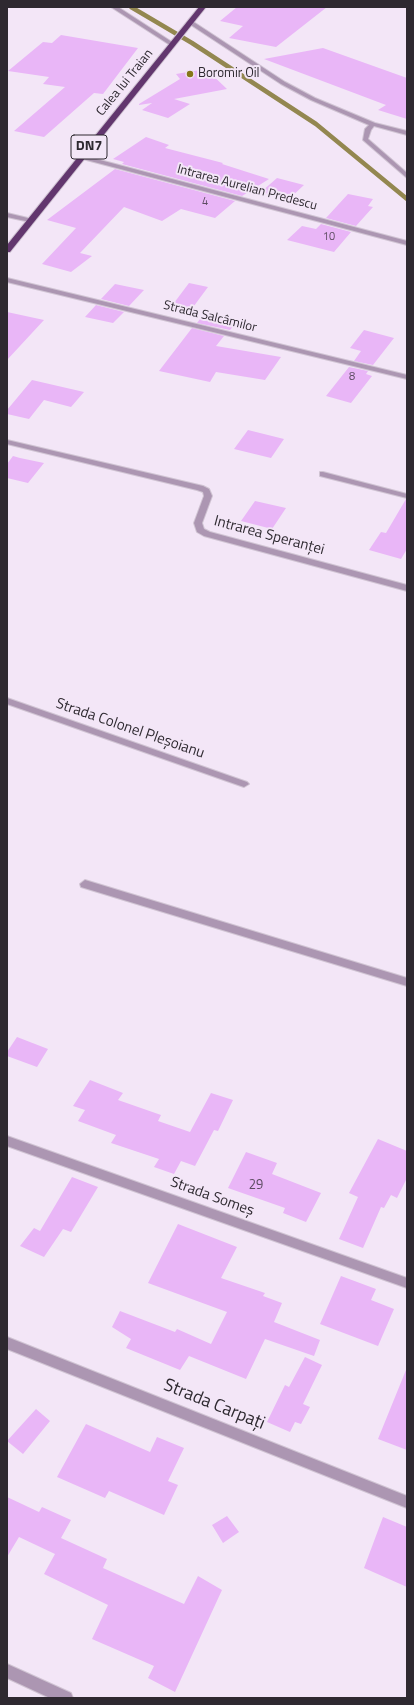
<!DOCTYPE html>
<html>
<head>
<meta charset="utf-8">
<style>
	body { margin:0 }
	#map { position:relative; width:414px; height:1705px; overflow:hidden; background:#f3e6f7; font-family:"Titillium Web",sans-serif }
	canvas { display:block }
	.frame { position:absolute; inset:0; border:8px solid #2e2930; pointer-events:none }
</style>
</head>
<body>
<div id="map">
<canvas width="414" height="1705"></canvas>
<div class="frame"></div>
</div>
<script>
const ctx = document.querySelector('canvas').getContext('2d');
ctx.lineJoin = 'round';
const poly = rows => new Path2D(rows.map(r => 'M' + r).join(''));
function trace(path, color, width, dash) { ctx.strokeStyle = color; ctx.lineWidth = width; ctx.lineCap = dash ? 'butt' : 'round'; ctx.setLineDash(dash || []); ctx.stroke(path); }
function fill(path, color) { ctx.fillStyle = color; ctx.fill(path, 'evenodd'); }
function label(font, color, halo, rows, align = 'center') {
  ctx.font = font + ' "Titillium Web",sans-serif'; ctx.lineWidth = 4; ctx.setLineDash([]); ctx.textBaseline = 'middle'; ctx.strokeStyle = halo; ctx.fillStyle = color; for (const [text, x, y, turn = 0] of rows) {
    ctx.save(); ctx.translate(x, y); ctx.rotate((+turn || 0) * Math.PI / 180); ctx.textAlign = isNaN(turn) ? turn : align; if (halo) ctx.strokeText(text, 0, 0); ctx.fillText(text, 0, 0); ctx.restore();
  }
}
trace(poly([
	[131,7,192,43,316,124,407,199]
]), '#938750', 4.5);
fill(poly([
	[237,7,327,7,276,47,229,38,243,26,220,21],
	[61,35,138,48,103,94,94,93,44,137,14,131,65,87,43,84,49,77,8,71,43,42,52,43],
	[323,48,407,78,407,119,378,110,386,105,264,59],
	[206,69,227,89,174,99,190,104,168,118,142,110,152,103,139,105,139,104,180,79,176,74],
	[146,137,169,145,165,148,223,163,222,164,269,179,242,196,122,164,124,162,113,159],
	[115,169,235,201,215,218,181,209,162,221,124,207,80,253,92,256,71,272,42,264,76,228,47,220],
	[277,178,304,185,289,199,261,192],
	[348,194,373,199,368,206,373,207,356,226,326,218],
	[321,224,351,232,334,252,287,240,302,226,316,229],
	[189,283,208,287,188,314,168,311],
	[115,284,144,290,129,306,101,299],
	[96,305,124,312,113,323,85,317],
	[7,312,44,320,7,360],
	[203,315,236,323,230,330,197,323],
	[192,328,224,336,216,346,281,357,265,380,216,372,210,382,159,371],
	[364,330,394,338,373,365,354,361,361,351,350,348],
	[349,367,368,371,366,374,372,376,351,403,326,396],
	[32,380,84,392,71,407,44,400,29,419,7,414,7,410],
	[248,430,284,439,271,458,234,449],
	[13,456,20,458,44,463,28,483,7,478,7,464],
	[406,499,407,549,401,559,369,550,381,532,386,533],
	[255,501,286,508,272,529,241,521],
	[17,1037,48,1049,37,1067,7,1056,7,1052],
	[90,1080,123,1093,118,1100,161,1115,158,1121,190,1132,211,1093,233,1100,218,1131,214,1130,195,1166,181,1161,174,1174,154,1167,159,1159,111,1143,116,1135,78,1121,85,1110,73,1106],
	[378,1139,407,1151,407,1178,397,1198,391,1195,384,1208,381,1207,363,1248,339,1239,358,1197,349,1193],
	[246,1152,277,1163,272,1174,321,1193,306,1222,283,1213,285,1208,228,1188],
	[72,1177,98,1187,71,1232,63,1229,44,1257,20,1246,34,1228,40,1231],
	[178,1224,237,1247,221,1278,265,1293,263,1296,282,1303,274,1322,320,1340,314,1356,265,1339,246,1379,189,1356,180,1370,126,1348,131,1339,112,1327,120,1311,175,1332,177,1329,211,1344,227,1312,148,1283],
	[341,1276,376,1289,371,1300,394,1309,378,1346,320,1324],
	[305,1357,322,1365,303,1404,310,1407,301,1424,295,1422,290,1432,267,1422,285,1385,289,1387],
	[406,1370,407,1370,407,1450,378,1439],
	[36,1409,50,1421,23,1454,7,1441],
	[86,1424,150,1452,157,1437,184,1448,168,1481,178,1485,164,1515,109,1491,105,1498,57,1477],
	[7,1497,39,1512,42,1507,71,1520,61,1538,107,1559,103,1568,184,1604,198,1576,222,1590,175,1692,148,1678,154,1666,92,1639,108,1605,44,1574,55,1554,19,1537,7,1557],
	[227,1516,239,1532,223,1543,212,1525],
	[383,1517,407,1527,407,1587,364,1568]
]), '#e9b6f7');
const minor = poly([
	[111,7,118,7,175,44,170,45,111,7],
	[188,21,192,21,285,82,315,98,375,123,407,131,407,135,374,126,371,130,368,139,407,173,407,178,363,140,365,129,369,125,311,100,281,84,188,23,188,21],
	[81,155,407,241,407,245,79,158,79,156,81,155],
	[7,213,32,219,33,220,30,222,7,217,7,213],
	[7,278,407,375,407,379,7,282,7,278],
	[7,440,203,486,209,489,212,496,202,523,204,529,210,532,407,585,407,591,204,536,197,532,194,523,204,496,203,492,197,490,7,444,7,440],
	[320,472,323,472,407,494,407,498,320,476,320,472],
	[7,698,247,782,249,784,244,787,241,786,7,704,7,698],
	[85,880,407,978,407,986,81,887,80,884,85,880],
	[7,1136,407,1278,407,1288,7,1146,7,1136],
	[7,1337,407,1496,407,1508,7,1349,7,1337],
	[7,1664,71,1693,73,1698,50,1698,7,1678,7,1664]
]);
const highway = poly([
	[199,7,206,7,10,252,7,252,7,245,199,7]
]);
trace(minor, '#d0c4d3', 2);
trace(highway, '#d0c4d3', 2);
fill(minor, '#ac96b2');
fill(highway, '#62366e');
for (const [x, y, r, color] of [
	[190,74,4,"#867619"]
]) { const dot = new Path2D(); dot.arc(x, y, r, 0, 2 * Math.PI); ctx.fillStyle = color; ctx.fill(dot); trace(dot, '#f3e6f7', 1.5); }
label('11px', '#5d4c62', null, [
	["4",205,202],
	["10",329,237],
	["8",352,377]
]);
label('13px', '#2e2930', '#f3e6f7', [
	["Boromir Oil",198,74]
], 'left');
label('13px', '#2e2930', '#f3e6f7', [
	["Calea lui Traian",125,83,-51],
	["Intrarea Aurelian Predescu",247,188,15],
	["Strada Salcâmilor",210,317,14]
]);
label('13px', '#5d4c62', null, [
	["29",256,1186]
]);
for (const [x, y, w] of [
	[89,147,36]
]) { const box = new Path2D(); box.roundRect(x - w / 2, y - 12, w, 24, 3); ctx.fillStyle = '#f3e6f7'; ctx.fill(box); trace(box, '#2e2930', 1); }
label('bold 14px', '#2e2930', null, [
	["DN7",89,147]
]);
label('15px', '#2e2930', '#f3e6f7', [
	["Intrarea Speranței",269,536,15],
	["Strada Colonel Pleșoianu",130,729,19],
	["Strada Someș",212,1197,20]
]);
label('18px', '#2e2930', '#f3e6f7', [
	["Strada Carpați",214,1405,22]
]);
</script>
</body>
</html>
